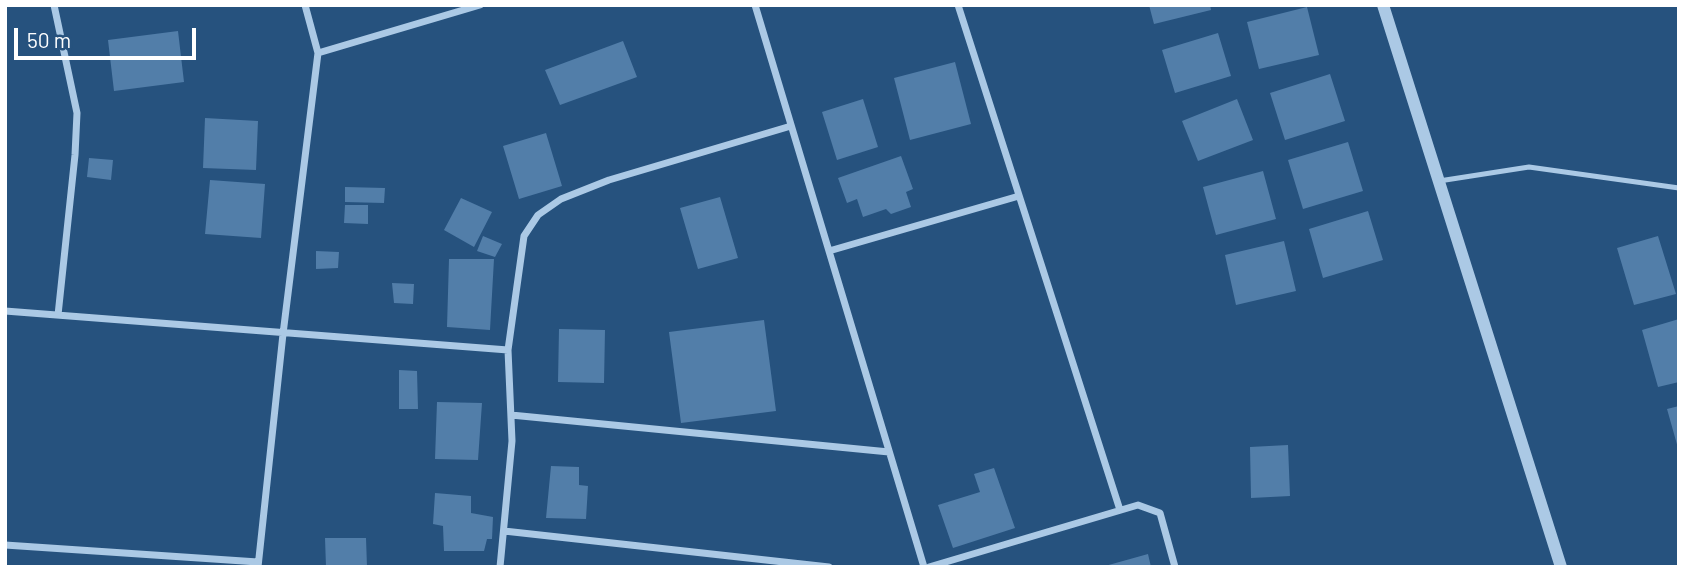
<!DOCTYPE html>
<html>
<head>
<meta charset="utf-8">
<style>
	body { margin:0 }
	#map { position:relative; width:1684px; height:572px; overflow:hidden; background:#26527e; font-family:Barlow,sans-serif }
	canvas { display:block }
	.frame { position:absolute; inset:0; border:7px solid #fff; pointer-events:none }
	.scale { position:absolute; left:14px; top:28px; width:182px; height:32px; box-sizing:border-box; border:4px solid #fff; border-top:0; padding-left:9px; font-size:21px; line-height:24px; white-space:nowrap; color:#fff; -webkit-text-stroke:5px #26527e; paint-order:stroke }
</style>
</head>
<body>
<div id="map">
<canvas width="1684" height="572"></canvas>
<div class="frame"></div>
<div class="scale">50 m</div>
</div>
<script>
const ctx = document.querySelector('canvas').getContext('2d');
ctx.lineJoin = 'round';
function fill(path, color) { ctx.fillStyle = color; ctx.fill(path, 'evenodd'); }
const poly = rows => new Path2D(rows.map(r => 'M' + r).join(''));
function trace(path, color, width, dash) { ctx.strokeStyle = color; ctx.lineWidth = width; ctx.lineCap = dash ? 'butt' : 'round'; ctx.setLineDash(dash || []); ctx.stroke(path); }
fill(poly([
	[1149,5,1210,5,1211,10,1154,24],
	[1307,7,1319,55,1259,69,1247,22],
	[178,31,184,82,114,91,108,40],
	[1218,33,1231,76,1175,93,1162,50],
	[623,41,637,77,560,105,545,70],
	[955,62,971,124,910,140,894,78],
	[1330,74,1345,121,1285,140,1270,93],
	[863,99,878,147,837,160,822,112],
	[1237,99,1253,140,1198,161,1182,121],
	[205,118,258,121,256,170,203,168],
	[546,133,562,186,519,199,503,146],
	[1348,142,1363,191,1303,209,1288,160],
	[901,156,913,189,906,192,911,207,891,214,886,209,863,217,857,199,847,203,838,178],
	[89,158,113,160,111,180,87,177],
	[1263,171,1276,219,1216,235,1203,187],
	[210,180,265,184,261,238,205,234],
	[345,187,385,188,384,203,345,202],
	[720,197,738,258,698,269,680,208],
	[461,198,492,212,474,247,444,230],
	[345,205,368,205,368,224,344,223],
	[1368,211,1383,260,1323,278,1309,229],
	[483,236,502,244,495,257,477,251],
	[1658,236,1676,294,1634,305,1617,248],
	[1284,241,1296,291,1236,305,1225,255],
	[316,251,339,252,338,268,316,269],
	[449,259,494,259,490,330,447,327],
	[392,283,414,284,413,304,394,303],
	[1679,319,1679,382,1658,387,1642,330],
	[764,320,776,411,681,423,669,332],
	[559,329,605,330,604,383,558,382],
	[399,370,417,371,418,409,399,409],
	[437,402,482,403,478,460,435,459],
	[1679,406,1679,448,1678,448,1667,409],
	[1288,445,1290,496,1251,498,1250,447],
	[551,466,579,467,579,485,588,486,586,519,546,518],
	[994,468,1015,528,953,548,938,505,980,492,974,474],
	[435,493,471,496,471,513,493,517,492,539,487,539,484,551,444,551,443,526,433,524],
	[325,538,366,538,367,567,326,567],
	[1148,554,1151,567,1105,567,1105,566]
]), '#527ea9');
trace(poly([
	[1439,181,1529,167,1679,188]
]), '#abc9e5', 5);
trace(poly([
	[54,5,77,113,75,155,58,315],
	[755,5,924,567],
	[958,5,1120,510],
	[318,53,480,5],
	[829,251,1019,196],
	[5,311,508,350],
	[511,415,889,452],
	[504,531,829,567],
	[5,545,258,562],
	[258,567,283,334,318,53,305,5],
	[500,567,512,441,508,350,524,236,538,215,561,199,609,180,791,126],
	[929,567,1138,505,1160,513,1175,567]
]), '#abc9e5', 7);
trace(poly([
	[1383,5,1561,567]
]), '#abc9e5', 12);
</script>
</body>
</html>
